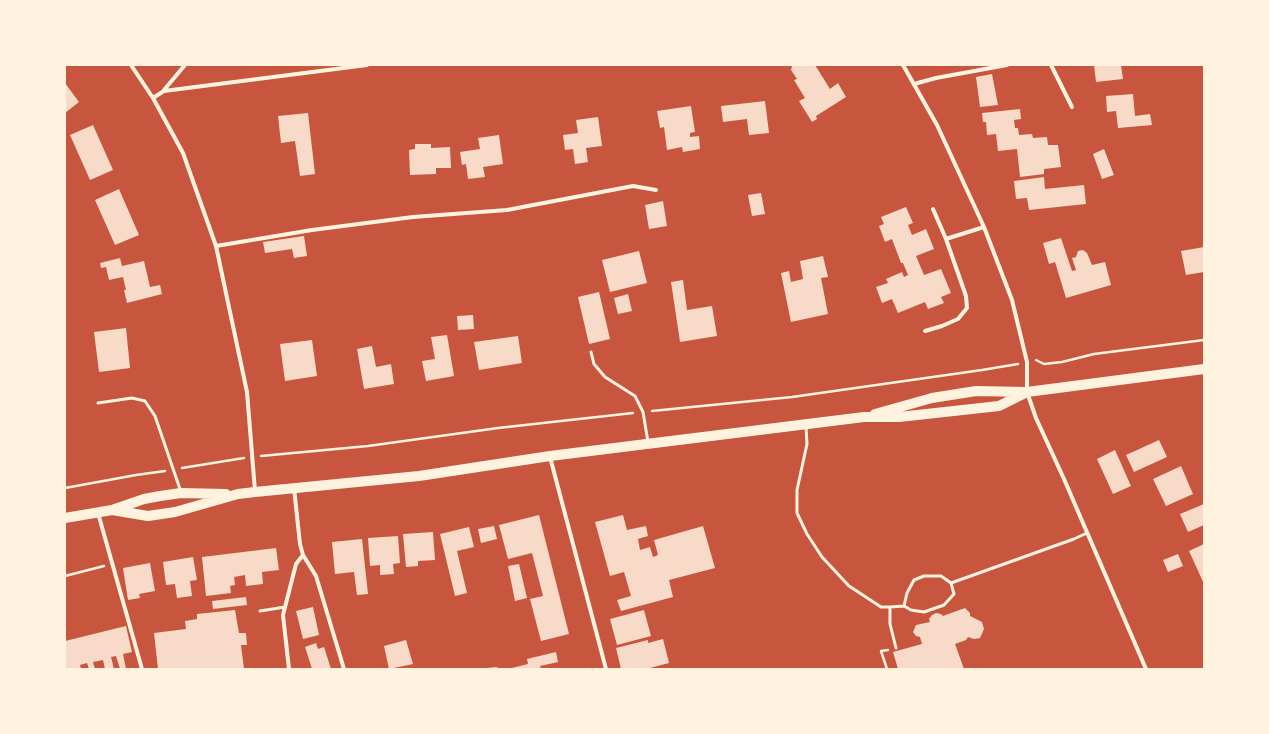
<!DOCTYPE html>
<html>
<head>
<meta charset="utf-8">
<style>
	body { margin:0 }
	#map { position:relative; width:1269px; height:734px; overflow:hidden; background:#c8553d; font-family:"PT Sans Narrow",sans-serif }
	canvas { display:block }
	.frame { position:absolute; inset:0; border:66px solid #fff3e0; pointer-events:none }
</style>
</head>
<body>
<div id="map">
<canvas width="1269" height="734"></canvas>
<div class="frame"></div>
</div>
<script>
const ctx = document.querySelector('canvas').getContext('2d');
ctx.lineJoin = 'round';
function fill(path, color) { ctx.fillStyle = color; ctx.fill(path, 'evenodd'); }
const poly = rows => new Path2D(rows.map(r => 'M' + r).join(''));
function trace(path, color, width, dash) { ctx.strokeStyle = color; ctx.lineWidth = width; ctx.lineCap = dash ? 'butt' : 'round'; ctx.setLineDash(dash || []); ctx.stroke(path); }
fill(poly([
	[794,65,809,65,810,66,815,65,830,89,838,83,846,97,816,116,817,119,812,122,799,101,805,98,794,80,797,79,791,70,792,66],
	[1094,65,1121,65,1123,79,1096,82],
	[992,74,998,105,980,107,976,77],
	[65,83,79,102,65,113],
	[1133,94,1135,116,1150,114,1152,125,1118,128,1116,111,1107,112,1106,96],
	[765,101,769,133,749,135,747,119,723,122,721,106],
	[691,106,695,132,690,133,690,137,699,136,700,149,683,152,682,147,667,150,664,127,660,128,657,111],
	[1020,109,1021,119,1014,120,1015,128,1018,128,1019,135,1032,134,1033,138,1047,137,1048,145,1058,145,1061,167,1044,169,1044,174,1020,177,1017,149,998,151,996,134,987,135,986,122,983,122,982,113],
	[308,113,315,174,300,176,295,141,281,143,278,116],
	[598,117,602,146,586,148,588,162,575,164,573,149,565,150,563,135,578,133,576,120],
	[93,125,113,170,90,180,70,135],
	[499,135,503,164,483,167,485,177,468,179,466,164,462,165,460,152,480,149,478,138],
	[415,144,431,144,431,148,450,147,451,168,436,168,436,174,410,175,409,150,415,149],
	[1104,149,1114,175,1102,179,1093,154],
	[1044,177,1045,189,1084,185,1086,204,1029,210,1027,198,1016,199,1014,181],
	[119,189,139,235,115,245,95,200],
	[761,193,765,214,752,216,748,195],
	[663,201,667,226,649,229,645,205],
	[906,207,913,223,908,225,912,235,926,229,934,249,916,256,924,275,941,269,951,293,941,297,944,303,928,309,925,302,898,313,892,299,882,303,876,287,888,283,886,279,902,272,904,277,908,275,903,263,901,263,892,239,885,242,879,226,884,224,881,217],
	[304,236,307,256,294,258,292,249,265,253,263,242],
	[1061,238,1072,271,1076,270,1072,258,1076,257,1078,251,1083,250,1087,253,1092,265,1105,262,1111,285,1066,298,1055,262,1049,264,1043,243],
	[1204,247,1204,272,1186,275,1181,251],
	[639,251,647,283,610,292,602,260],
	[823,256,828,277,821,278,828,314,791,322,781,273,789,271,791,282,803,279,800,261],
	[120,258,122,266,144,261,150,287,160,285,162,294,127,303,124,290,126,290,123,277,109,280,106,267,101,268,100,263],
	[683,280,687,310,712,306,717,336,680,342,671,282],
	[599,292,610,339,589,344,578,297],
	[628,294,632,311,618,314,614,298],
	[473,315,474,329,458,330,457,316],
	[126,328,130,368,99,372,94,332],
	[447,335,454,376,426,381,422,361,435,359,431,337],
	[518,336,522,363,479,370,474,342],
	[312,340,317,376,285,381,280,344],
	[372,346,376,367,391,364,394,384,364,389,357,349],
	[1159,440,1167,457,1134,472,1126,455],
	[1115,450,1131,486,1113,494,1097,459],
	[1181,466,1193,494,1166,506,1153,479],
	[1204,504,1204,525,1188,532,1180,514],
	[539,515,569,634,541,641,530,599,543,596,532,553,508,559,499,525],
	[623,515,627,530,646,526,648,536,638,539,640,550,650,547,653,557,658,555,654,540,703,526,715,568,669,580,673,597,621,611,617,600,631,596,624,572,610,576,595,522],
	[494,526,497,539,481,543,478,529],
	[469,527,474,547,457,551,467,593,455,596,440,534],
	[433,532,435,560,418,561,418,566,406,567,403,534],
	[398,536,400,563,393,564,394,574,380,575,380,565,370,566,368,538],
	[362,539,368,594,357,595,354,572,335,574,332,542],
	[1204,544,1204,584,1189,551],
	[276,548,279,570,262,572,263,584,246,586,245,575,234,577,235,585,230,586,231,593,206,596,202,557],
	[1178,554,1183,566,1168,572,1163,560],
	[193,557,197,580,190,581,192,596,177,598,175,584,166,585,163,562],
	[150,563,155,591,139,594,140,598,128,600,123,568],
	[519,564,527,598,515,601,508,566],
	[246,597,247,605,213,609,212,601],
	[313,607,319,635,303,639,296,611],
	[965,608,970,613,970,616,982,622,984,629,980,638,974,639,968,637,966,640,955,644,964,669,898,669,893,652,922,644,920,637,916,636,913,632,916,625,930,622,929,619,932,615,936,613,941,614,943,616],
	[235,610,239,633,246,633,247,645,241,645,244,669,158,669,154,633,186,629,185,621,197,619,197,614],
	[644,610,651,636,617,645,610,619],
	[126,626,132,652,123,654,126,669,120,669,116,656,111,657,114,669,105,669,103,660,93,662,95,669,89,669,87,663,80,665,81,669,65,669,65,641],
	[663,639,669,663,646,669,621,669,616,648,648,640,648,643],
	[406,640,413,664,389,669,384,646],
	[316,643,318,649,324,647,331,669,312,669,305,647],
	[556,652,558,662,540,666,541,669,508,669,528,664,527,659],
	[496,667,501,669,487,669,487,668]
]), '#f7dbc8');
trace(poly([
	[1036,360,1044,364,1062,362,1094,354,1204,340],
	[652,411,792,397,982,370,1018,364],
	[261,456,368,446,498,428,633,413],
	[182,468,244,458],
	[65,488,136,475,165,471],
	[65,576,104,566],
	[887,669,881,651,888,650]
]), '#fff3e0', 2.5);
trace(poly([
	[591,352,594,364,605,377,635,396,643,412,648,442],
	[98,403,132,398,145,401,155,416,181,492],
	[806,426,807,444,797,490,797,513,807,534,822,557,849,586,881,607,890,607,904,606,911,610,924,612,944,605,954,594,951,583,941,576,924,576,914,580,907,593,904,606],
	[951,583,1074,539,1087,533],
	[890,607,890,624,896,648],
	[260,611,285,607]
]), '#fff3e0', 3);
trace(poly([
	[131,65,153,98,183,153,216,246,247,392,255,491],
	[903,65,937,125,984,227,1012,300,1027,362,1027,392,1036,418,1064,479,1146,669],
	[1051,65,1072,107],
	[914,84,936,78,1007,65],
	[164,90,185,65],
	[153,98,164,91,367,65],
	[933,209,946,239],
	[216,246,312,230,413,217,507,210,633,186,656,190],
	[925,331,942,326,958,319,967,308,966,296,946,239,984,227],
	[550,457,606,669],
	[294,488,300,544,303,555,316,576,344,669],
	[98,513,142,669],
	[289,669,283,615,296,564,303,555]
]), '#fff3e0', 4);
trace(poly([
	[875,414,932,398,976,391,1027,392,1204,369],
	[112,510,148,516,175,512,238,494,255,492,419,476,550,456,864,417,899,417,999,406,1027,392],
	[65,518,112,510,144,499,160,496,181,493,226,494]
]), '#fff3e0', 10);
</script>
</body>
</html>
